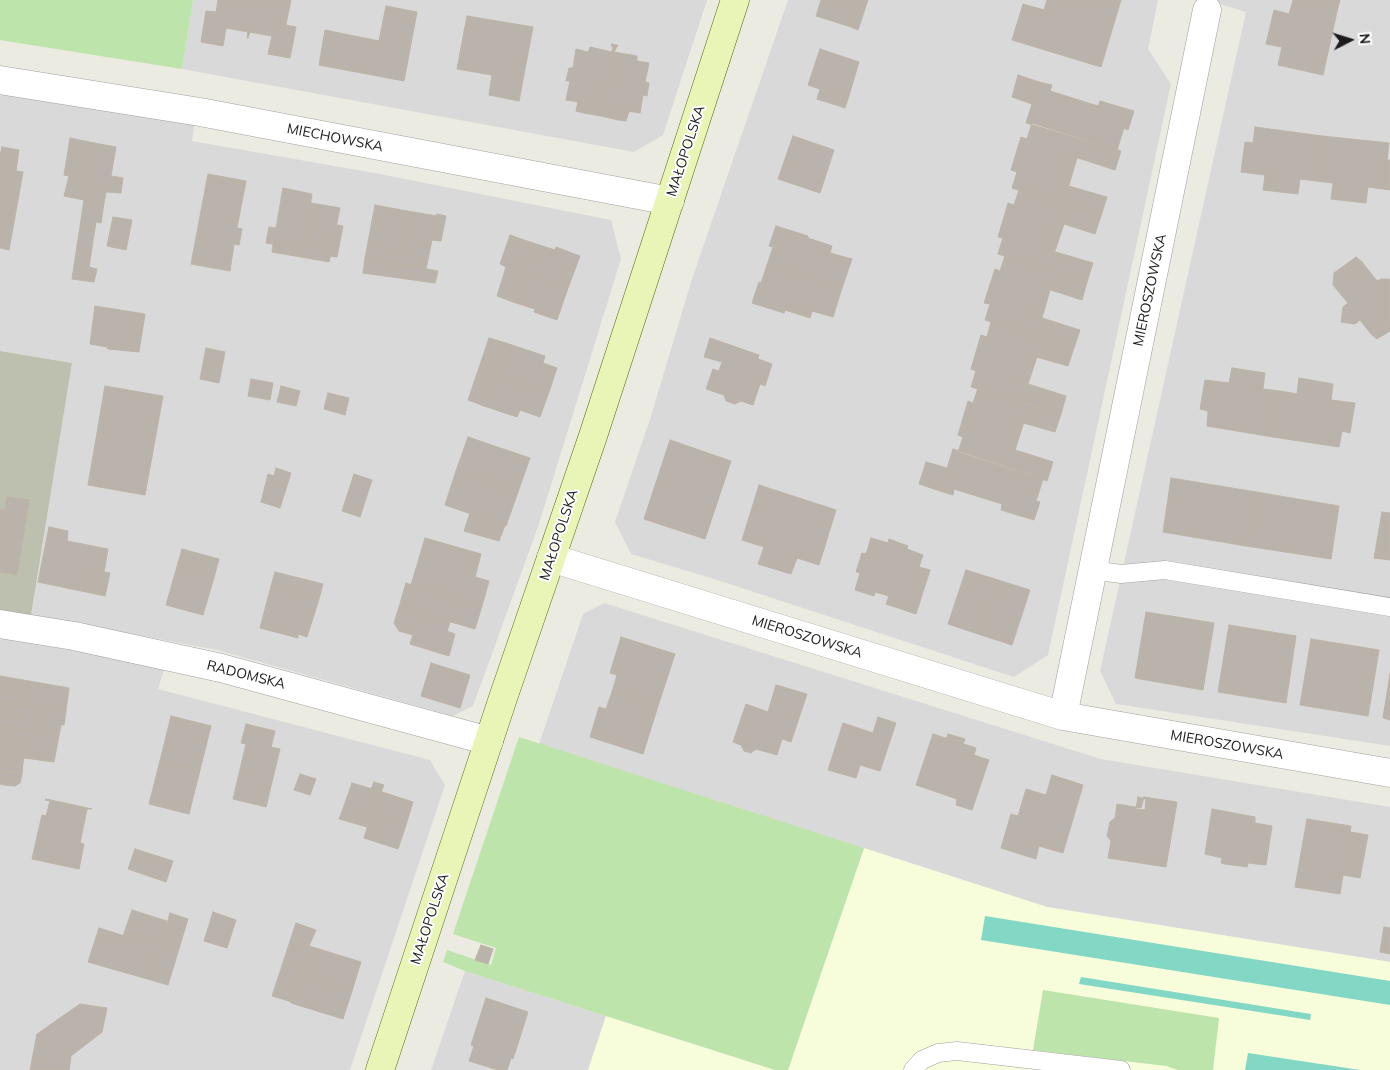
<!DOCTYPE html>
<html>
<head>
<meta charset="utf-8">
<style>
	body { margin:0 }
	#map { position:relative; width:1390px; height:1070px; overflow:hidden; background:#ecebe2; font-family:Mulish,sans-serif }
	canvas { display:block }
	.north { position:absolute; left:1325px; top:15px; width:50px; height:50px; -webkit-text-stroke:4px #fff; paint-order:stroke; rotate:85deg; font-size:14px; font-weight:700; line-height:20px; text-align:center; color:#1c1c1c }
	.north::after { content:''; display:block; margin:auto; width:18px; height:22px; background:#1c1c1c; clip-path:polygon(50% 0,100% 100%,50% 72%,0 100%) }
</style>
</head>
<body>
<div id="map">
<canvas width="1390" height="1070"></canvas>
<div class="north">N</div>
</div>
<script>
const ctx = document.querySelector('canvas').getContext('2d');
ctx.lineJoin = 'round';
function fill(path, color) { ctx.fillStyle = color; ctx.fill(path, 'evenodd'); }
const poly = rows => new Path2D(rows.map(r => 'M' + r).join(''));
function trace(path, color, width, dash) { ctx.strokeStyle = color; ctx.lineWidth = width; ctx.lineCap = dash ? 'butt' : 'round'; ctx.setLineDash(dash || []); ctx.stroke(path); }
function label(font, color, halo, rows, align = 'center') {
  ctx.font = font + ' Mulish,sans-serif'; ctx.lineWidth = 4; ctx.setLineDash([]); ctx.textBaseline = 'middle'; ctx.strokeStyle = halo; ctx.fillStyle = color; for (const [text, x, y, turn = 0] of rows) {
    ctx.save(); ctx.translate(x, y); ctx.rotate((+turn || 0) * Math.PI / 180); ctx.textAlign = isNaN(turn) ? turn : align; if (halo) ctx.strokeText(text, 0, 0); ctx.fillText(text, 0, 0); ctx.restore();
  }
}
fill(poly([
	[193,0,707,0,663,135,634,152,182,69],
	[788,0,1158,0,1148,49,1171,84,1048,655,1014,677,714,579,631,554,615,522,651,416,692,279],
	[1207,0,1390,0,1390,746,1116,704,1100,671,1246,12],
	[0,90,195,120,192,141,380,174,611,220,621,259,538,527,473,706,453,716,217,650,31,615,72,363,0,351],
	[604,603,1101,759,1390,807,1390,962,1047,907,539,744,583,614],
	[0,638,165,666,158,689,430,760,445,785,350,1070,0,1070],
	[465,971,606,1016,588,1070,431,1070]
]), '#dad9d9');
fill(poly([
	[864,848,1047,907,1390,962,1390,1070,788,1070],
	[606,1016,775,1070,588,1070]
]), '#f7fdda');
fill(poly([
	[0,351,72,363,31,615,0,610]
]), '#bdc0ae');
fill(poly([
	[0,0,193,0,182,69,0,40],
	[519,737,864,848,788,1070,775,1070,465,971,443,962,447,950,491,965,496,948,453,934],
	[1043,990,1219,1018,1213,1070,1178,1070,1166,1066,1033,1050]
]), '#bde4aa');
fill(poly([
	[985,916,1390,981,1390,1005,981,940],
	[1081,977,1311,1014,1310,1020,1079,984],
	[1248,1053,1360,1070,1245,1070]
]), '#83d8c5');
const building = poly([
	[218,0,291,0,286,25,296,27,290,58,268,54,272,36,250,32,248,38,247,38,248,32,226,28,223,46,201,42,206,11,216,12,218,0],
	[821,0,856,0,848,26,816,16,821,0],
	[856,0,868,0,858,30,848,26,856,0],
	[1047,0,1121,0,1101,67,1012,40,1023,4,1044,10,1047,0],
	[1293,0,1306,0,1338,7,1323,75,1278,65,1282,47,1266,44,1274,10,1289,14,1293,0],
	[1306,0,1340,0,1338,7,1306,0],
	[386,6,417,12,404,81,319,65,325,30,379,41,386,6],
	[467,16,533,27,519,101,489,95,492,75,457,69,467,16],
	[612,44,615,45,601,116,584,113,586,103,566,100,570,81,566,81,569,68,573,68,576,49,588,52,590,47,612,52,613,46,611,46,612,44],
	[615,45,618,45,614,52,637,56,637,61,649,63,645,82,649,83,647,96,643,95,640,113,620,110,618,120,601,116,615,45],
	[820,49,859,62,848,99,808,85,820,49],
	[1018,75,1039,82,1032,104,1012,97,1018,75],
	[1039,82,1052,85,1050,91,1098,106,1100,101,1134,111,1128,130,1124,128,1117,150,1026,123,1039,82],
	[820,89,848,99,845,108,817,99,820,89],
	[578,102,586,103,584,113,576,111,578,102],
	[620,110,629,111,626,121,618,120,620,110],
	[1032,123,1121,151,1115,170,1072,156,1063,184,1072,187,1066,205,1012,188,1017,172,1011,170,1021,137,1027,139,1032,123],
	[1255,127,1322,136,1316,181,1300,179,1298,194,1263,190,1265,175,1241,172,1245,142,1253,143,1255,127],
	[793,136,834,150,820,193,778,179,793,136],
	[1322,136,1389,143,1387,160,1390,160,1390,190,1368,187,1366,203,1331,199,1333,183,1316,181,1322,136],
	[70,138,94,143,84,200,64,196,69,176,64,175,70,138],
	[94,143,116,147,111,176,123,178,121,193,106,192,104,203,84,200,94,143],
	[2,147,19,150,16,171,23,172,9,250,0,248,0,156,2,147],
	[1072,156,1077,158,1069,185,1063,184,1072,156],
	[208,174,246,181,237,228,242,229,239,245,234,244,230,271,191,264,208,174],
	[1072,187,1107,197,1101,216,1066,205,1072,187],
	[283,188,312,194,301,257,272,252,273,244,266,243,269,227,276,228,283,188],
	[1019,190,1073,207,1067,225,1058,222,1049,250,1059,253,1053,271,998,254,1003,238,998,237,1008,203,1014,205,1019,190],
	[84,200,104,203,101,223,96,222,89,267,97,269,94,282,72,279,84,200],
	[311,203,340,208,329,262,301,257,311,203],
	[375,205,407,211,397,264,365,258,375,205],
	[1073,207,1101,216,1095,234,1067,225,1073,207],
	[407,211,437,216,426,269,397,264,407,211],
	[437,214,446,216,441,241,432,240,437,214],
	[113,217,132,220,126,250,107,246,113,217],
	[1058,222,1064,224,1055,251,1049,250,1058,222],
	[337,225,343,226,337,257,330,256,337,225],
	[776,226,808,236,808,238,832,246,830,253,852,259,842,288,767,265,773,247,769,246,776,226],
	[510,235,533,243,513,302,497,296,506,267,500,264,510,235],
	[533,243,555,250,556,247,580,256,568,288,523,273,533,243],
	[1059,253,1093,263,1087,282,1053,271,1059,253],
	[1005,256,1059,273,1054,291,1045,288,1036,316,1045,319,1040,337,985,320,990,304,984,303,995,269,1000,271,1005,256],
	[1356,257,1362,262,1346,274,1334,273,1356,257],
	[365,258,438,271,435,283,363,273,365,258],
	[1362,262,1377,281,1381,279,1389,279,1390,281,1390,323,1385,323,1371,334,1360,320,1355,324,1341,322,1343,307,1348,303,1333,285,1334,273,1346,274,1362,262],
	[767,265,842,288,833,317,812,311,810,318,785,310,784,313,752,303,759,282,761,283,767,265],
	[523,273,568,288,557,320,534,312,535,309,513,302,523,273],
	[1059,273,1087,282,1082,300,1054,291,1059,273],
	[1045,288,1050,290,1042,318,1036,316,1045,288],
	[95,306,145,314,139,352,108,349,107,347,90,344,95,306],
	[1045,319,1080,330,1074,348,1040,337,1045,319],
	[991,322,1046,339,1040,358,1031,355,1022,383,1031,385,1026,403,971,387,976,371,971,369,981,335,987,337,991,322],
	[1386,323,1390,323,1390,331,1377,339,1371,334,1386,323],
	[489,338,506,343,484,406,468,400,489,338],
	[710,338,759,355,758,359,772,364,765,386,760,384,753,405,741,401,735,404,726,401,724,395,706,389,713,369,719,371,722,362,704,357,710,338],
	[1046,339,1074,348,1068,366,1040,358,1046,339],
	[506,343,545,356,543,363,557,368,549,392,495,374,506,343],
	[206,348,225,352,219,383,200,379,206,348],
	[1031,355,1037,357,1028,384,1022,383,1031,355],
	[1232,368,1265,373,1263,389,1280,391,1273,437,1207,426,1208,411,1200,409,1205,380,1229,383,1232,368],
	[495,374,549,392,540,417,520,410,517,417,484,406,495,374],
	[1299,378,1333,384,1331,400,1355,403,1350,433,1342,431,1339,447,1273,437,1280,391,1297,394,1299,378],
	[251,379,273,383,270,400,248,396,251,379],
	[1031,385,1066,396,1061,414,1026,403,1031,385],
	[105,386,163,396,145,495,88,485,105,386],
	[281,386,300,391,296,406,277,402,281,386],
	[978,388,1033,406,1027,424,1018,421,1009,448,1053,462,1047,481,958,452,963,437,958,435,968,401,973,403,978,388],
	[328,393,349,398,345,415,324,409,328,393],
	[1033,406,1061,414,1055,432,1027,424,1033,406],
	[1018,421,1024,422,1015,450,1009,448,1018,421],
	[468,437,530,458,518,492,456,471,468,437],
	[670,440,731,461,705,539,644,519,670,440],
	[953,449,1043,479,1036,501,1040,502,1034,520,1001,510,1002,504,954,489,953,495,940,491,953,449],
	[926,462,947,468,940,491,919,484,926,462],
	[276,468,291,473,280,508,261,502,268,474,274,476,276,468],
	[456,471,518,492,506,526,445,505,456,471],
	[354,474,372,480,360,517,342,511,354,474],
	[1171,478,1256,492,1246,546,1163,532,1171,478],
	[759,485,836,510,819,565,797,558,791,574,758,564,764,547,742,540,759,485],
	[1256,492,1339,506,1331,559,1246,546,1256,492],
	[7,497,29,500,17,575,0,572,0,509,5,510,7,497],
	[1382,512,1390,513,1390,560,1374,558,1382,512],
	[470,513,505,525,499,541,464,531,470,513],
	[49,527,68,531,67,541,108,549,104,572,91,569,86,592,38,582,49,527],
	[425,538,481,554,475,577,489,581,482,606,411,585,425,538],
	[871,538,888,543,889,539,908,546,907,549,923,555,919,567,930,570,916,614,886,604,889,596,875,592,874,596,855,590,860,573,856,572,862,553,866,554,871,538],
	[182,549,219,559,215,574,178,563,182,549],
	[178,563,215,574,203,615,166,605,178,563],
	[91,569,110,573,105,596,86,592,91,569],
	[966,570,998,580,981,635,948,624,966,570],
	[275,572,323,584,319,599,271,586,275,572],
	[998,580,1030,590,1012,645,981,635,998,580],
	[406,583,482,606,475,629,399,607,406,583],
	[271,586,319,599,307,637,298,634,298,638,260,628,271,586],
	[399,607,450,622,447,631,455,634,449,656,410,644,413,635,399,631,394,623,399,607],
	[1146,612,1214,623,1203,690,1135,678,1146,612],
	[1229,625,1296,636,1286,703,1218,692,1229,625],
	[621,637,675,654,658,706,612,692,617,675,610,673,621,637],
	[1311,639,1379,650,1368,716,1300,705,1311,639],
	[431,663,470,675,460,708,421,696,431,663],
	[1390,674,1390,720,1383,718,1390,674],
	[0,676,23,680,19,704,0,701,0,676],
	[23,680,69,688,66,711,19,704,23,680],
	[776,685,807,694,791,742,782,739,777,755,756,749,751,753,744,751,741,745,733,742,746,704,768,712,776,685],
	[612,692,658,706,643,754,590,737,599,707,606,709,612,692],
	[0,701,19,704,14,728,0,726,0,701],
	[19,704,38,707,33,731,14,728,19,704],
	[38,707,66,711,64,725,61,725,54,762,24,758,25,743,12,740,14,728,33,731,38,707],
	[171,716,211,726,200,770,160,761,171,716],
	[878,717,896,723,880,771,860,765,856,778,828,770,843,723,873,733,878,717],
	[246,724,275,731,271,747,280,749,266,807,233,799,246,744,241,743,246,724],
	[0,726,14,728,12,740,0,739,0,726],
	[933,734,976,748,974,755,989,760,972,810,956,805,957,799,916,785,933,734],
	[948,734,965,739,963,744,946,739,948,734],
	[0,739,12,740,7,772,0,771,0,739],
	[12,740,25,743,22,774,7,772,12,740],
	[160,761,200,770,189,814,149,804,160,761],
	[0,771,7,772,5,785,0,784,0,771],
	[8,771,22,774,20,783,15,786,4,785,8,771],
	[300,774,316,779,310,795,294,790,300,774],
	[1052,775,1083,785,1063,853,1039,846,1036,859,1001,848,1011,814,1018,816,1026,789,1046,795,1052,775],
	[374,782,384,785,381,792,371,789,374,782],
	[352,783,379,791,372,815,344,806,352,783],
	[379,791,413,802,406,825,372,815,379,791],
	[1138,797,1146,799,1145,810,1136,809,1138,797],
	[1144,797,1177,802,1166,867,1108,858,1111,841,1107,836,1110,822,1115,818,1117,804,1141,808,1144,797],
	[46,799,92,809,87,809,80,843,84,844,79,869,32,859,42,815,46,816,50,801,45,800,46,799],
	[344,806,371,815,367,827,339,819,344,806],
	[1212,809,1255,817,1255,823,1272,826,1266,865,1248,863,1247,867,1225,864,1221,863,1222,858,1205,854,1212,809],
	[371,815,406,825,398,849,364,838,371,815],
	[1307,819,1351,826,1340,894,1295,887,1307,819],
	[1350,832,1368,835,1360,878,1343,875,1350,832],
	[135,849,173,861,166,882,128,869,135,849],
	[132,910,167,921,162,943,133,933,131,938,123,936,132,910],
	[213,912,236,920,227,948,204,941,213,912],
	[170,913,188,919,168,985,151,980,170,913],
	[296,923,316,930,309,946,292,1002,272,996,296,923],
	[1384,927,1390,928,1390,954,1380,952,1384,927],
	[99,928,131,938,133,933,162,943,151,980,88,962,99,928],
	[481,945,493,949,488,964,475,960,481,945],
	[309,946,361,962,352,991,300,974,309,946],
	[300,974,352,991,343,1019,291,1003,300,974],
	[486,998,528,1012,513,1059,511,1058,507,1070,498,1070,469,1061,474,1046,471,1045,486,998],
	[80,1004,107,1008,102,1032,71,1056,69,1070,30,1070,37,1034,80,1004]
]);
fill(building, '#b9b3ac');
trace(building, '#bdb4a5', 1);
const lane = poly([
	[1092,570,1121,574,1165,570,1390,607],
	[913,1070,922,1060,938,1053,957,1051,1121,1070]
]);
const street = poly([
	[0,80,200,112,670,201],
	[551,558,1063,716,1390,773],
	[0,624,74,636,221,668,489,741],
	[1063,716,1207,10]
]);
const secondary = poly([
	[380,1070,503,698,593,436,735,0]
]);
trace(lane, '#a0a0a0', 19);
trace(street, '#a0a0a0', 29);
trace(secondary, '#506a0b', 29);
trace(lane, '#fff', 18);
trace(street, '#fff', 28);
trace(secondary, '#e8f5b7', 28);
label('14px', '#1c1c1c', '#fff', [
	["MIECHOWSKA",335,138,11],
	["MAŁOPOLSKA",686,151,-72],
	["MIEROSZOWSKA",1150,290,-78],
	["MAŁOPOLSKA",559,535,-72],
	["MIEROSZOWSKA",807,637,17],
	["RADOMSKA",246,675,14],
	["MIEROSZOWSKA",1227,745,10],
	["MAŁOPOLSKA",430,919,-72]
]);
</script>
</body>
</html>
